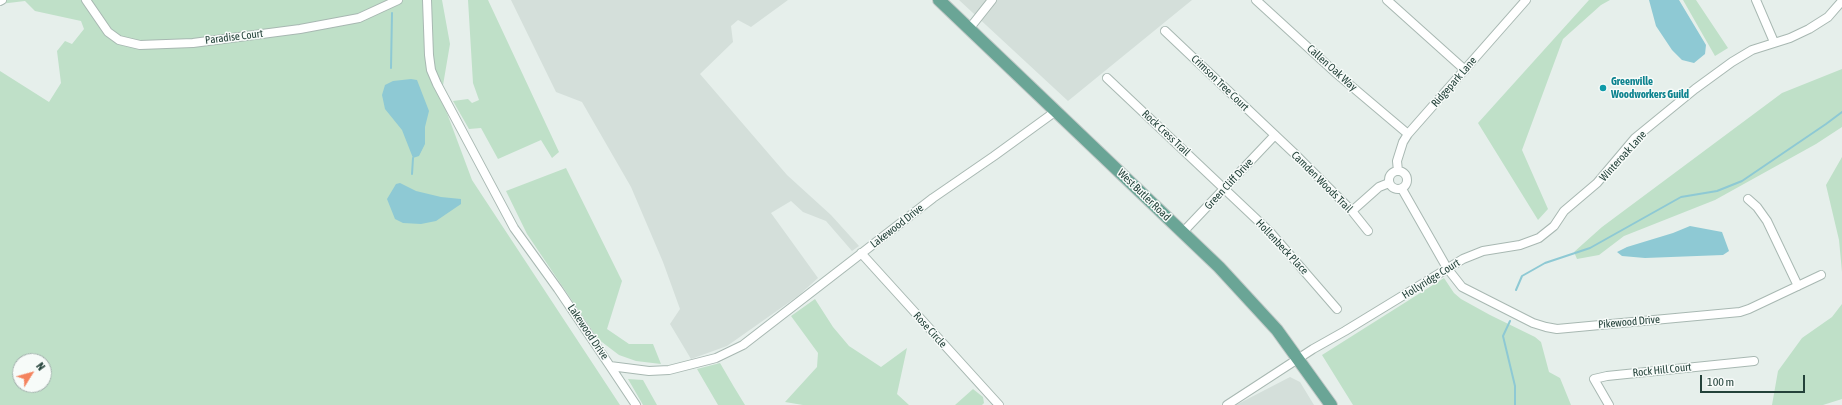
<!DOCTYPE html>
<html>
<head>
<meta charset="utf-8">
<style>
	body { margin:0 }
	#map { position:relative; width:1842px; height:405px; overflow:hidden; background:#e6efeb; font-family:"Asap Condensed",sans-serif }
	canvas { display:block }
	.north { position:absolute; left:12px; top:353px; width:40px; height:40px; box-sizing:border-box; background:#f7fbf9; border:1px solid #a3b1ad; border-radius:50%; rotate:53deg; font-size:11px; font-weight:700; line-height:16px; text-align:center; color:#24423a }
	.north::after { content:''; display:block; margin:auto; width:14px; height:18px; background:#f4845f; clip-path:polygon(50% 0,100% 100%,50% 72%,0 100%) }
	.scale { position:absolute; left:1700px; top:375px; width:105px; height:18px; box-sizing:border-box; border:2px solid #24423a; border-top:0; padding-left:5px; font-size:12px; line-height:14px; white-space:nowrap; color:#24423a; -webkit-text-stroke:3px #f7fbf9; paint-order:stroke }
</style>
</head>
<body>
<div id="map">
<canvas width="1842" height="405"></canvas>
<div class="north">N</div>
<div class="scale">100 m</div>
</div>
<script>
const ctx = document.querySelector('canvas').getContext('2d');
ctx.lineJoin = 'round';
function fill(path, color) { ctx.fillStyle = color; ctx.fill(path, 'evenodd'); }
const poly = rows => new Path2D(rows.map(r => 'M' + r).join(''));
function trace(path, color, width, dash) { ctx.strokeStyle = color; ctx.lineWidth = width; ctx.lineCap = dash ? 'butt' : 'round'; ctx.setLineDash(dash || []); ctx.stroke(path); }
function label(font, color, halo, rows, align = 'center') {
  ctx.font = font + ' "Asap Condensed",sans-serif'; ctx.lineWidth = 3; ctx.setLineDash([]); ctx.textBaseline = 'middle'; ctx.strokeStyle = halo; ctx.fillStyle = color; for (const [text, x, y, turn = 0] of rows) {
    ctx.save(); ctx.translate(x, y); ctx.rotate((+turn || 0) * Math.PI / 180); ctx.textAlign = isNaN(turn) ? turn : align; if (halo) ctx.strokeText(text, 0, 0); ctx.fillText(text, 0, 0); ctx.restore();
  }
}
fill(poly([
	[511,0,788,0,751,27,738,20,731,26,733,42,700,74,787,175,831,215,859,246,852,251,826,221,803,212,791,201,771,213,818,278,798,296,727,346,691,359,670,324,680,309,663,262,631,187,582,102,556,92],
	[959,0,1192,0,1068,101],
	[1290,377,1300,382,1314,405,1236,405]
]), '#d4dfda');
fill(poly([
	[0,0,442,0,450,44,441,97,472,180,620,405,0,405,0,71,49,102,61,83,57,51,65,41,72,44,84,29,81,21,35,11,25,1,0,4],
	[20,361,44,361,44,385,20,385],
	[468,0,488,0,559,152,552,158,541,140,498,159,481,128,469,129,453,101,468,99,472,103,479,100,473,83],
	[1589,0,1610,0,1601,5,1563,39,1522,150,1548,209,1538,220,1478,123],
	[1683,0,1696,0,1728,48,1715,56],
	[1842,69,1842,127,1816,144,1715,200,1624,236,1599,255,1577,259,1574,252,1602,227,1782,93],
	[1842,157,1842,272,1839,240,1826,185],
	[566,168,622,281,607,329,629,344,653,344,661,364,636,361,619,355,598,339,527,234,506,191],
	[1444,278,1454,293,1461,299,1490,315,1535,337,1541,342,1549,372,1560,378,1571,405,1353,405,1322,355],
	[815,299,833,327,849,346,881,367,907,348,897,394,909,405,803,405,785,402,817,367,818,353,791,316],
	[1842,304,1842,399,1823,405,1772,405,1778,371,1802,338,1832,317],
	[720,363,734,387,745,405,718,405,697,369],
	[628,379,643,380,657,405,643,405],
	[973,389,983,397,984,403,982,405,955,405]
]), '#bfe0c8');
fill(poly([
	[1649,0,1679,0,1706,45,1705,54,1694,63,1682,60,1672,50,1656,26],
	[411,79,417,80,429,111,425,127,425,144,419,156,413,158,402,130,385,109,382,95,385,85,393,81],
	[400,183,416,191,441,197,461,199,461,204,436,221,421,224,403,223,395,219,387,199,396,184],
	[1690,226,1722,232,1729,251,1723,255,1645,258,1622,256,1617,252,1627,247,1673,233]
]), '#8ec9d4');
trace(poly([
	[391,68,392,13],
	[412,174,413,158],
	[1516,290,1522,276,1545,263,1590,248,1681,197,1717,191,1742,181,1826,124,1842,112],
	[1510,321,1503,336,1515,386,1515,405]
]), '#8ec9d4', 2);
const minor = poly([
	[86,0,108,32,119,40,140,45,193,43,300,29,359,18,398,0],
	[427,0,429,55,431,70,437,84,514,228,558,289,610,366,649,371,669,370,716,358,743,345,933,198,994,156,1056,111],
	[1256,0,1337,74,1408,134],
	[1387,0,1465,70],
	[1756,0,1774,42],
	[0,1,2,0],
	[969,29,992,0],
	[1165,31,1296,155,1352,211,1368,231],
	[1107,78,1271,233,1337,309],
	'1389 180a9 9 0 1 1 18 0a9 9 0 1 1-18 0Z',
	[1398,171,1397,161,1403,142,1408,134,1526,0],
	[1402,189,1447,268,1462,287,1533,323,1546,327,1557,329,1740,312,1749,309,1821,275],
	[1748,199,1757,207,1767,221,1798,286],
	[1352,211,1379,187,1389,183],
	[1183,232,1275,135],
	[861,253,999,405],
	[610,366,636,405],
	[1227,405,1313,349,1345,331,1463,259,1483,251,1520,245,1539,238,1554,226,1564,211,1597,183,1635,138,1695,89,1732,62,1752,50,1790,38,1809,29,1828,17,1842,1],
	[1609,405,1594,379,1607,376,1754,361]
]);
const primary = poly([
	[939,0,1219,267,1277,330,1331,405]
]);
trace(minor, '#a8b8b2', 10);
trace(primary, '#c2cac8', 14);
trace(minor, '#fff', 8);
trace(primary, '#6aa596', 12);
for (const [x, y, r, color] of [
	[1603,88,4,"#0f9aa8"]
]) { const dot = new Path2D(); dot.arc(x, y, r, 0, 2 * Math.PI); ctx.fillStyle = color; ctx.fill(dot); trace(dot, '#f7fbf9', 1.5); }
label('11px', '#24423a', '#f7fbf9', [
	["Paradise Court",234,37,-7],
	["Callen Oak Way",1332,68,42],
	["Ridgepark Lane",1454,82,-49],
	["Crimson Tree Court",1220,83,44],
	["Rock Cress Trail",1166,133,43],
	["Winteroak Lane",1623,156,-48],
	["Camden Woods Trail",1322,182,45],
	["Green Cliff Drive",1229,184,-47],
	["West Butler Road",1144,195,44],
	["Lakewood Drive",897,226,-38],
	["Hollenbeck Place",1282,247,47],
	["Hollyridge Court",1431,279,-32],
	["Pikewood Drive",1629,322,-5],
	["Rose Circle",930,330,48],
	["Lakewood Drive",588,332,56],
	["Rock Hill Court",1662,370,-6]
]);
label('bold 11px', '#0d838f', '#f7fbf9', [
	["Greenville",1611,82],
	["Woodworkers Guild",1611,95]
], 'left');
</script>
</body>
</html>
